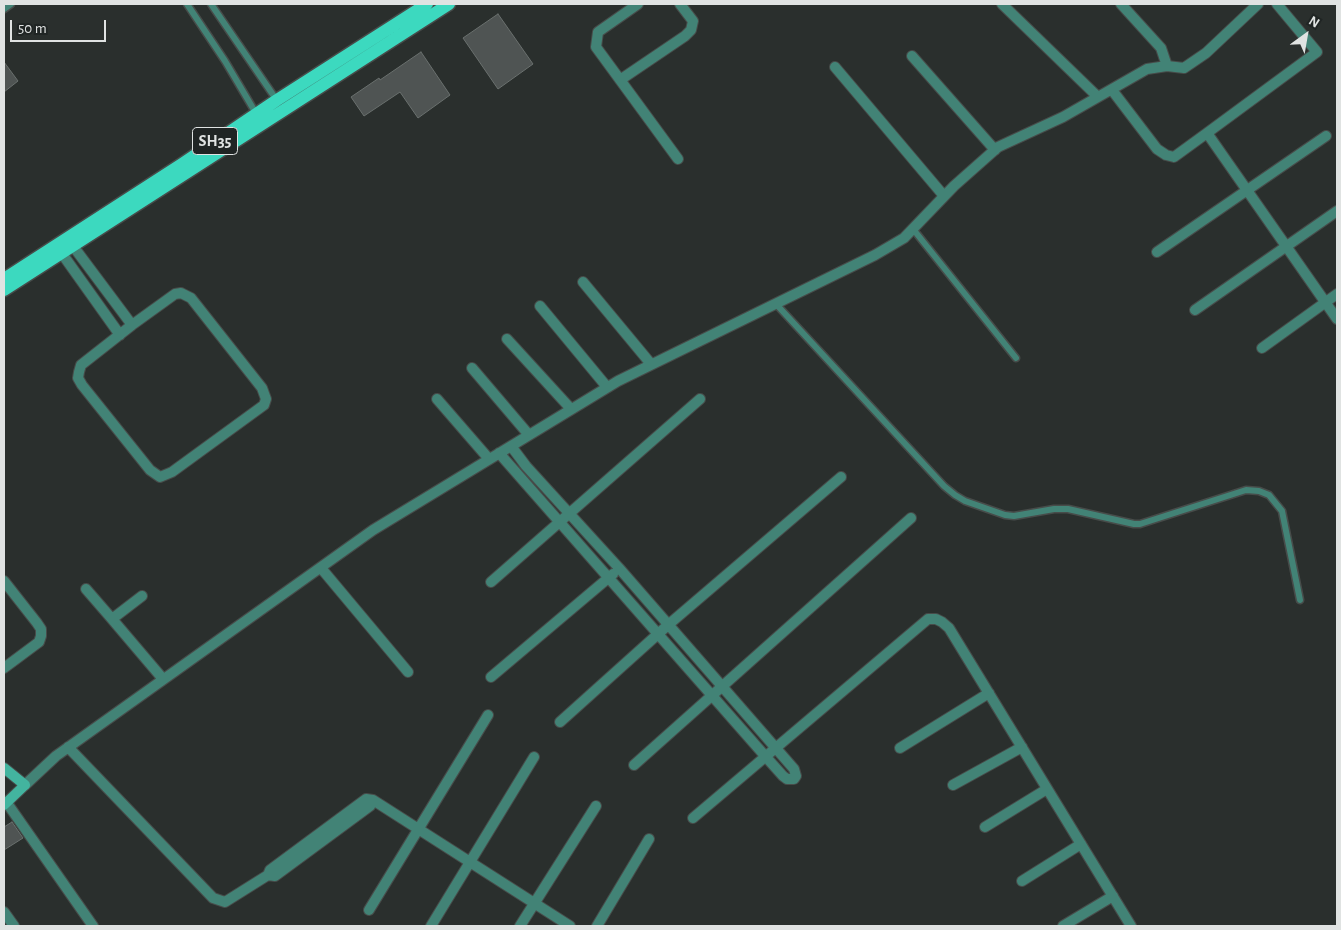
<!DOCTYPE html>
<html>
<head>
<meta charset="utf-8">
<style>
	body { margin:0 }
	#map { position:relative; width:1341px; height:930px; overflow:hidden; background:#2a2f2d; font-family:"Alegreya Sans",sans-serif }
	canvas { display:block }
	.frame { position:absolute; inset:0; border:5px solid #e0e3e2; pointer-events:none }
	.north { position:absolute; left:1281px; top:10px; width:50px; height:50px; -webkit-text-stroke:4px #202524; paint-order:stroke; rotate:32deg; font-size:14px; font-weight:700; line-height:20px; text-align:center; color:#e0e3e2 }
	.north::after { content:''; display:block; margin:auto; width:18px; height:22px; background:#e0e3e2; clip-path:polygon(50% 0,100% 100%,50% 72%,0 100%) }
	.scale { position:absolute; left:10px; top:20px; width:96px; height:22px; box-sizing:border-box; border:2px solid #e0e3e2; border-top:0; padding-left:6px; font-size:15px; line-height:18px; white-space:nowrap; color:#e0e3e2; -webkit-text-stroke:4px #202524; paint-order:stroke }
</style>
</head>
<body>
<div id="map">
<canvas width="1341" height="930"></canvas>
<div class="frame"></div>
<div class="north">N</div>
<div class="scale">50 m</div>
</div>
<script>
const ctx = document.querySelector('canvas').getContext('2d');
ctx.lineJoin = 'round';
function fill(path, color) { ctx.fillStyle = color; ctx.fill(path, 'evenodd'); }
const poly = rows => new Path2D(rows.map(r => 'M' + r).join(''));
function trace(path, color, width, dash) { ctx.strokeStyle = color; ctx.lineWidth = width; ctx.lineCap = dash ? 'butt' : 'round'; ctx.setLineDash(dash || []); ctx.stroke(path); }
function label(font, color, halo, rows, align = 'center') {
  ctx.font = font + ' "Alegreya Sans",sans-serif'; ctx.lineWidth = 4.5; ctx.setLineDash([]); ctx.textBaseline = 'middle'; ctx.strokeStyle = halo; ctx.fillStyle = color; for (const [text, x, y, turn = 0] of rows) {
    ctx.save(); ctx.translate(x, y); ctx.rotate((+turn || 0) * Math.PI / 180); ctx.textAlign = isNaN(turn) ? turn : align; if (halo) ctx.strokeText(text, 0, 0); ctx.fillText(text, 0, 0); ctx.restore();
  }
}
const building = poly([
	[498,14,533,64,498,89,463,38,498,14],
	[421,52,450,95,418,118,400,92,364,116,351,97,379,78,380,80,421,52],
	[4,62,18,81,4,92,4,62],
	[12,822,23,838,4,850,4,827,12,822]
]);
fill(building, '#4f5453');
trace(building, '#6a706e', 1);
const lane = poly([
	[187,4,225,61,257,115],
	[211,4,278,102],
	[4,9,11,4],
	[913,229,1016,358],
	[776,304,944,486,955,495,965,501,1005,515,1014,516,1054,509,1068,509,1134,524,1140,524,1246,490,1259,491,1269,495,1282,511,1300,600]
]);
const street = poly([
	[638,4,598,32,596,47,678,159],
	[1002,4,1098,97],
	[1121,4,1161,48,1167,66],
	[912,56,995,150],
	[835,67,944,196],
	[620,80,685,36,691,30,693,21,680,4],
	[1112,90,1157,149,1166,155,1174,157,1207,133,1337,319],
	[1207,133,1317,52,1277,4],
	[73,246,132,325],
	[58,248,120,335],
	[1157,252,1326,136],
	[583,282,651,364],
	[181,293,191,298,262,388,266,399,264,405,172,472,160,477,150,470,82,385,78,378,79,372,81,365,132,325,175,294,181,293],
	[540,306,607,387],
	[1195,310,1337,211],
	[507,339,571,409],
	[1262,348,1337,294],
	[472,368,529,435],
	[437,399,489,459],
	[499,453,766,757,783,776,787,779,794,779,796,776,794,769,619,568,526,466,511,446],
	[321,568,408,672],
	[4,581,37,623,41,629,41,636,39,642,4,668],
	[491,582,700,399],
	[86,589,112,619],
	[142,596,112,619,163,679],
	[491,677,613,574],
	[560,722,668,625,841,477],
	[68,747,213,898,225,902,268,875],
	[900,748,989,693],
	[634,765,911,518],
	[25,785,56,756,373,530,618,381,875,255,904,238,954,186,998,147,1063,117,1147,69,1167,66,1184,68,1206,53,1258,4],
	[953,785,1022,747],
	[373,800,370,806,275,876,268,875,270,870,366,799,373,800,570,926],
	[7,803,93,926],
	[693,818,928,619,936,619,942,622,949,628,1131,926],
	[985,827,1047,789],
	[1022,881,1081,844],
	[369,910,488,715],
	[4,912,14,926],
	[431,926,534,757],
	[520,926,596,806],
	[597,926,649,839],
	[1063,926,1113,896]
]);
const secondary = poly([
	[4,768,25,785,4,805]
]);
const primary = poly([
	[4,279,182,164,277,100,427,4],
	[4,290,449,4]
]);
trace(lane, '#474c4a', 9);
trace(street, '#474c4a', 12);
trace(secondary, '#474c4a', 12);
trace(primary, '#474c4a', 15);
trace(lane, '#428376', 6);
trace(street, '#428376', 10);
trace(secondary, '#43b49f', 10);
trace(primary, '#3cd9bf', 12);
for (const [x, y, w] of [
	[215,141,45]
]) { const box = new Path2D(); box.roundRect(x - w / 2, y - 13.5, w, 27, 4); ctx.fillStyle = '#202524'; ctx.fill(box); trace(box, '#e0e3e2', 1); }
label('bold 16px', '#e0e3e2', null, [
	["SH35",215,141]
]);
</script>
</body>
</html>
